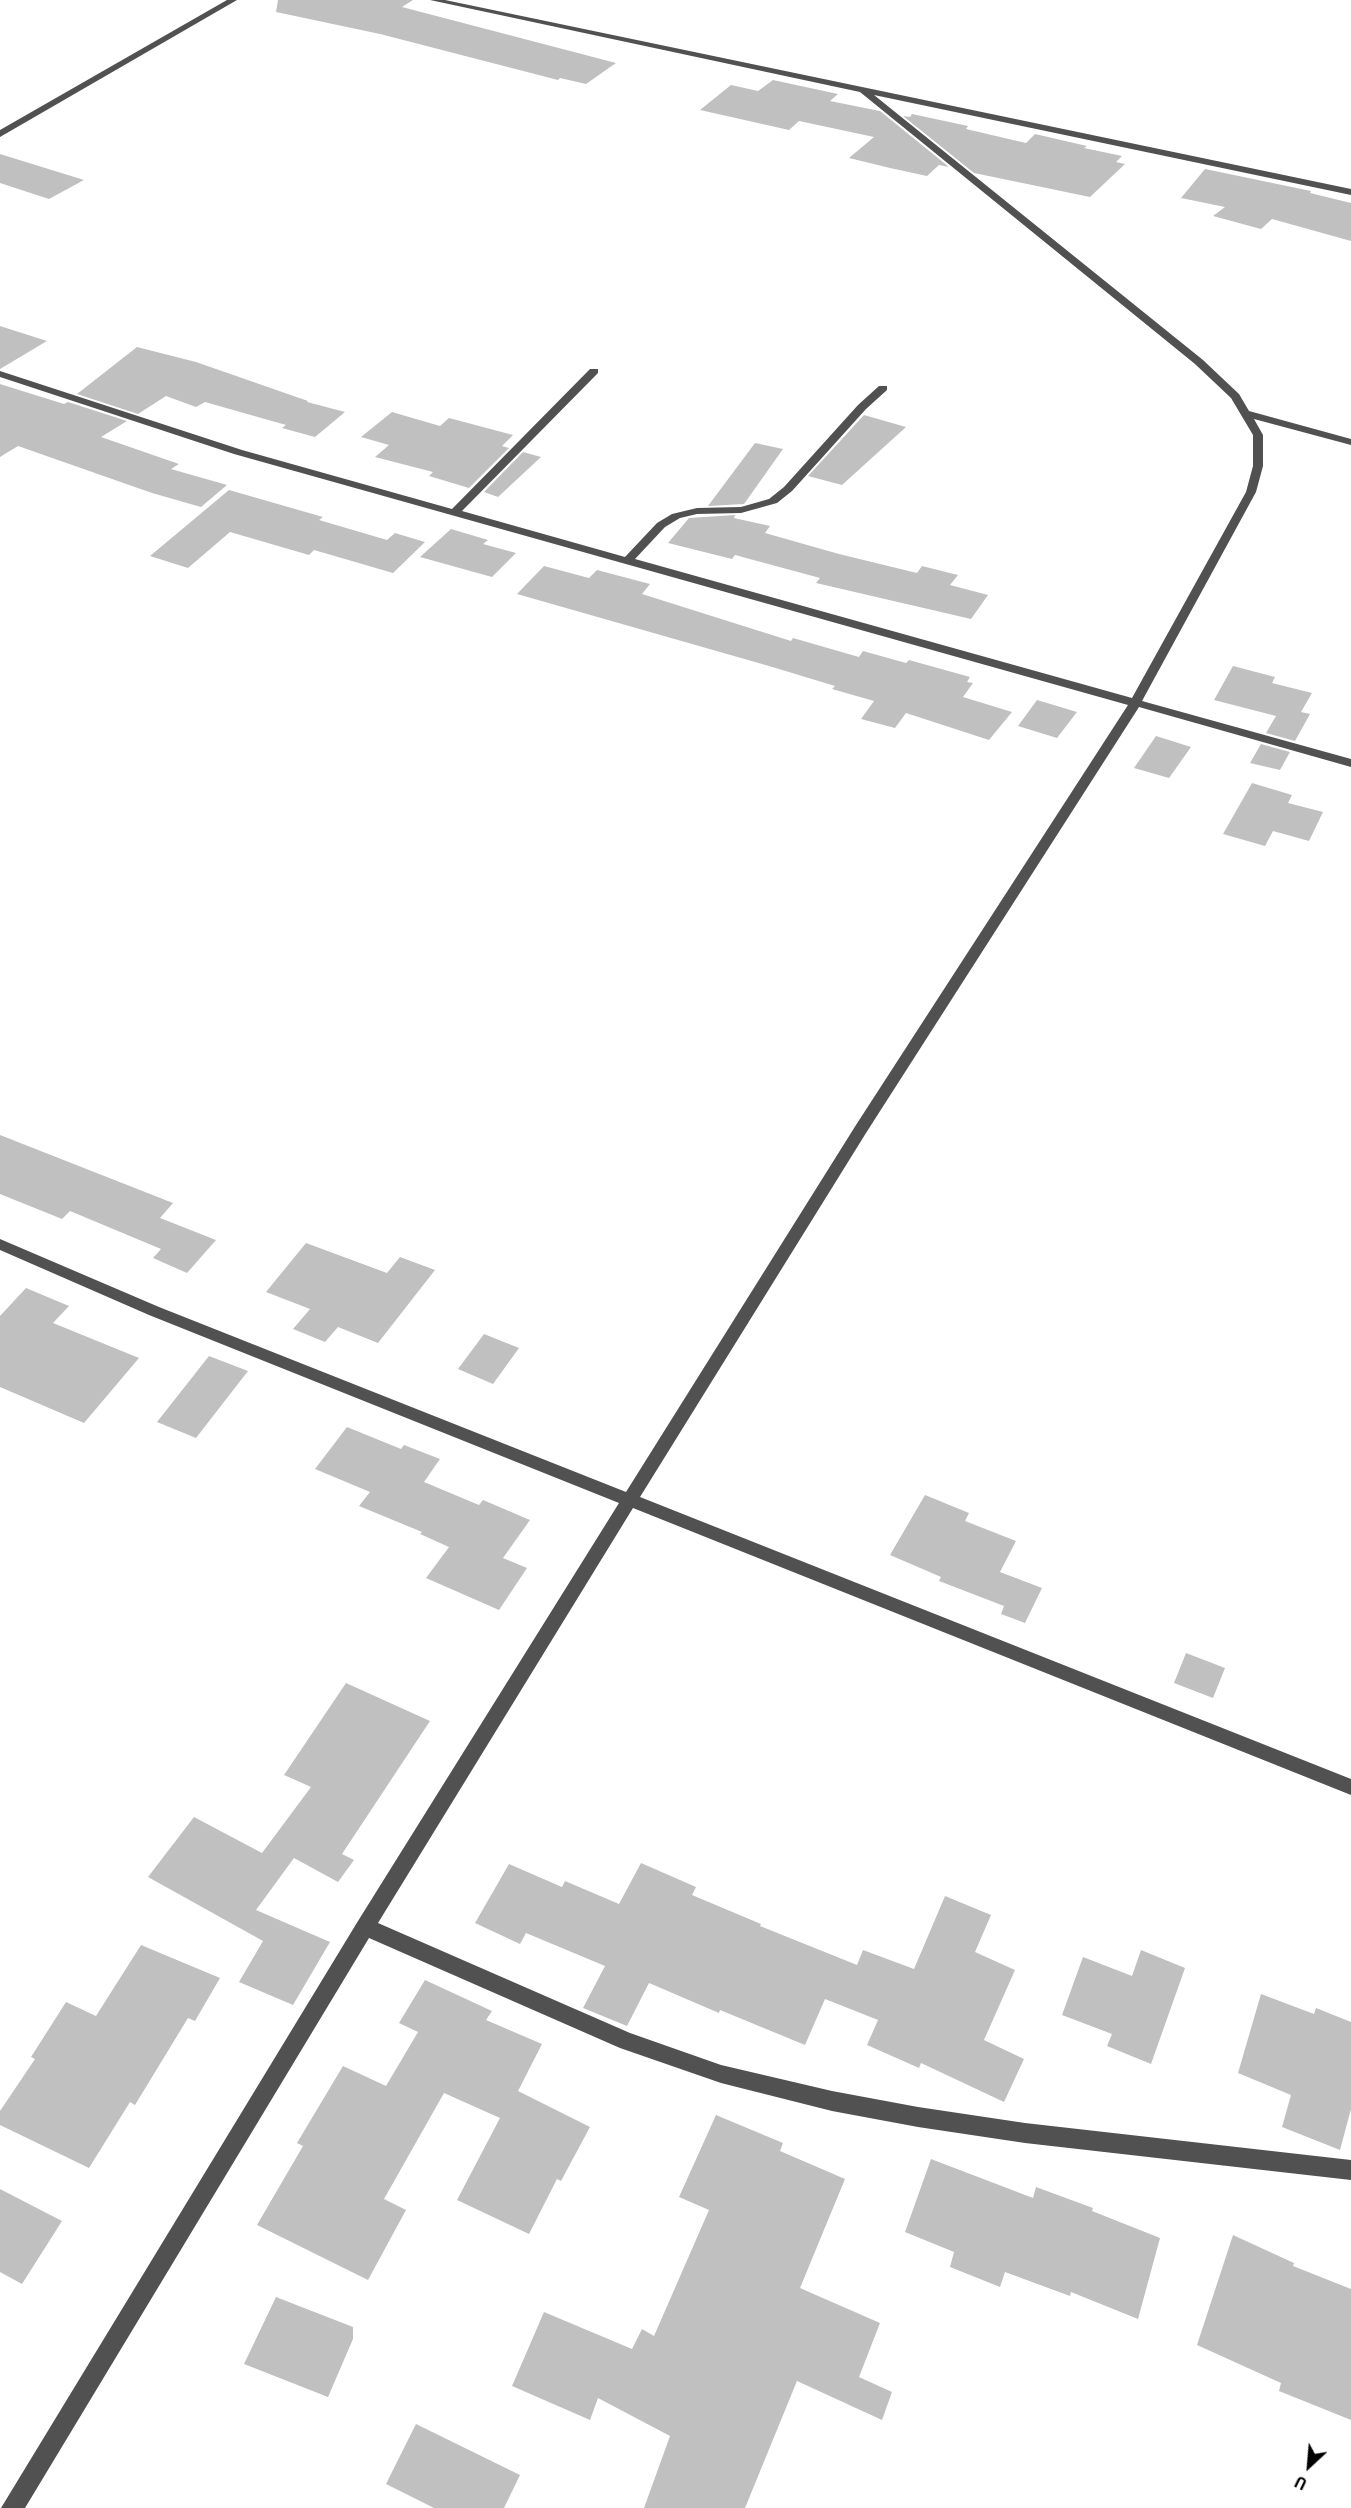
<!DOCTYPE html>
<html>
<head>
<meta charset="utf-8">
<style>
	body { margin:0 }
	#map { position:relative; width:1351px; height:2508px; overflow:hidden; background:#fff; font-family:Roboto,sans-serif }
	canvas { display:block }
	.north { position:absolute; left:1279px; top:2436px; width:60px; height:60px; -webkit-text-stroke:4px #fff; paint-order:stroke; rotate:206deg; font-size:16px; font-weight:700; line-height:24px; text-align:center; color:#000 }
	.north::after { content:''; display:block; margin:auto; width:21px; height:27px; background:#000; clip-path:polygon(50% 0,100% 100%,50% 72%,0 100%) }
</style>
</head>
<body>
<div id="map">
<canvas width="1351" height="2508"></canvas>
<div class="north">U</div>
</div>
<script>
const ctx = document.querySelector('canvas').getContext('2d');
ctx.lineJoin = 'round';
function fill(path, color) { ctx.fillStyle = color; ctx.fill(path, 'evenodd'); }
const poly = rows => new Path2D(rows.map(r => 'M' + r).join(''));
fill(poly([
	[278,0,413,0,402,7,616,63,586,84,560,78,558,80,380,34,276,12],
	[773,80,838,94,830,101,880,111,949,167,939,165,927,176,890,168,849,158,874,137,799,121,789,130,700,110,731,85,758,91],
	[912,114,968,126,966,129,1026,143,1035,134,1087,146,1084,148,1122,156,1116,162,1125,164,1090,197,974,173,903,116,910,117],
	[0,154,84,180,49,199,0,183],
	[1205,169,1311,191,1310,193,1351,203,1351,241,1272,219,1261,229,1213,216,1225,207,1181,198],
	[0,326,47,341,0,369],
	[137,347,196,362,308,401,307,402,345,412,315,437,282,428,286,425,205,402,196,407,166,396,138,414,77,394],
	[0,384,64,404,68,402,127,421,101,437,179,464,171,469,227,485,201,507,152,493,18,446,0,457],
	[392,412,440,426,449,418,513,435,502,446,509,448,469,488,429,476,433,472,375,457,389,445,361,437],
	[864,415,906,427,842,485,808,476],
	[755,443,783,449,744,504,708,506],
	[523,452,541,457,498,497,484,492],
	[229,490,323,517,319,520,387,540,395,533,425,542,393,573,314,550,309,555,230,532,188,568,150,556],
	[735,515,734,518,770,526,765,533,839,554,917,573,922,566,958,575,950,585,988,595,971,619,816,583,820,578,735,555,732,559,668,543,689,518],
	[451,529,488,540,483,544,516,553,492,577,420,557],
	[544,566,589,578,597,570,650,584,642,594,791,641,793,638,859,657,863,651,906,663,909,660,970,677,967,682,973,683,963,697,1012,712,989,740,906,713,895,728,861,719,874,701,832,689,835,686,769,666,517,594],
	[1233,666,1275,677,1272,683,1312,693,1301,712,1310,714,1295,741,1266,733,1276,716,1214,700],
	[1037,700,1077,712,1057,738,1018,726],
	[1156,736,1191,747,1169,778,1134,768],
	[1261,744,1290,752,1280,770,1250,763],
	[1252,783,1292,795,1288,803,1323,812,1309,841,1273,831,1265,846,1223,834],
	[0,1135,173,1203,160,1218,216,1240,187,1273,153,1258,161,1249,70,1211,62,1219,0,1194],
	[306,1243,387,1273,400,1257,435,1270,378,1343,338,1327,325,1342,293,1329,310,1309,266,1292],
	[26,1288,69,1306,53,1323,139,1358,84,1423,0,1387,0,1316],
	[484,1334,519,1348,493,1384,458,1369],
	[209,1356,248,1371,196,1438,157,1422],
	[347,1427,401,1449,404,1445,440,1459,424,1482,479,1505,483,1500,530,1520,503,1558,527,1568,499,1610,426,1578,449,1547,420,1534,422,1532,359,1506,370,1492,315,1469],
	[925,1495,969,1513,965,1521,1016,1541,1000,1572,1042,1588,1025,1623,1001,1614,1004,1606,939,1581,941,1577,890,1555],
	[1186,1653,1225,1668,1213,1698,1174,1683],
	[346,1683,430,1721,342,1854,354,1860,338,1882,294,1858,256,1910,330,1942,293,2005,239,1982,263,1941,148,1877,194,1817,262,1853,311,1787,284,1775],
	[641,1863,696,1887,692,1895,761,1924,760,1926,857,1965,863,1950,914,1969,945,1896,991,1915,975,1952,1015,1970,984,2040,1024,2059,1004,2102,921,2063,919,2068,867,2045,878,2020,825,1999,805,2045,720,2010,719,2013,649,1983,627,2026,583,2008,605,1966,526,1933,520,1944,475,1923,509,1864,562,1887,565,1881,619,1904],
	[141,1945,220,1978,195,2021,188,2018,135,2105,130,2102,89,2168,0,2125,0,2111,35,2059,31,2057,66,2002,96,2016],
	[1141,1950,1185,1968,1151,2064,1107,2046,1112,2034,1062,2015,1083,1957,1132,1976],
	[425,1980,492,2011,486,2020,542,2044,518,2091,590,2127,561,2181,557,2179,529,2234,457,2200,500,2118,444,2093,384,2199,406,2210,368,2280,257,2225,303,2146,297,2143,343,2066,386,2086,418,2032,399,2023],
	[1261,1994,1314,2014,1316,2008,1351,2022,1351,2109,1340,2150,1282,2127,1291,2095,1238,2073],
	[716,2115,783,2143,780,2151,845,2179,800,2288,880,2323,859,2377,892,2392,882,2420,797,2381,745,2508,644,2508,670,2436,598,2398,590,2420,512,2386,544,2312,632,2349,642,2329,654,2336,709,2210,679,2197],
	[931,2159,1033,2198,1036,2187,1093,2208,1092,2211,1160,2238,1138,2319,1071,2292,1070,2296,1005,2272,1000,2287,950,2267,954,2252,905,2232],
	[0,2189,62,2221,22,2284,0,2272],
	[1233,2235,1294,2263,1293,2266,1351,2289,1351,2420,1279,2391,1281,2383,1197,2345],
	[276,2297,353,2327,353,2339,328,2397,244,2364],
	[416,2424,520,2475,504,2508,434,2508,386,2484]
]), '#c0c0c0');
fill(poly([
	[227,0,237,0,0,137,0,130,227,0],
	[430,0,445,0,1351,189,1351,195,874,95,1203,360,1239,394,1249,411,1351,439,1351,445,1254,419,1263,435,1263,466,1256,492,1142,701,1351,759,1351,767,1139,707,866,1133,640,1497,1351,1779,1351,1795,633,1508,378,1923,630,2033,721,2065,832,2091,918,2107,1025,2123,1351,2160,1351,2180,1025,2143,918,2127,832,2111,721,2083,620,2048,369,1938,25,2508,1,2508,358,1921,619,1503,149,1315,0,1250,0,1239,159,1307,626,1492,856,1125,1128,705,234,454,0,377,0,371,242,450,452,509,590,369,598,369,598,373,462,511,625,557,657,523,672,514,697,508,741,507,769,499,784,487,858,405,879,386,887,386,887,390,866,409,792,491,777,503,741,513,697,514,680,518,665,527,635,559,1132,698,1246,492,1253,466,1253,435,1231,398,1195,364,860,92,430,0]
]), '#515151');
</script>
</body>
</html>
